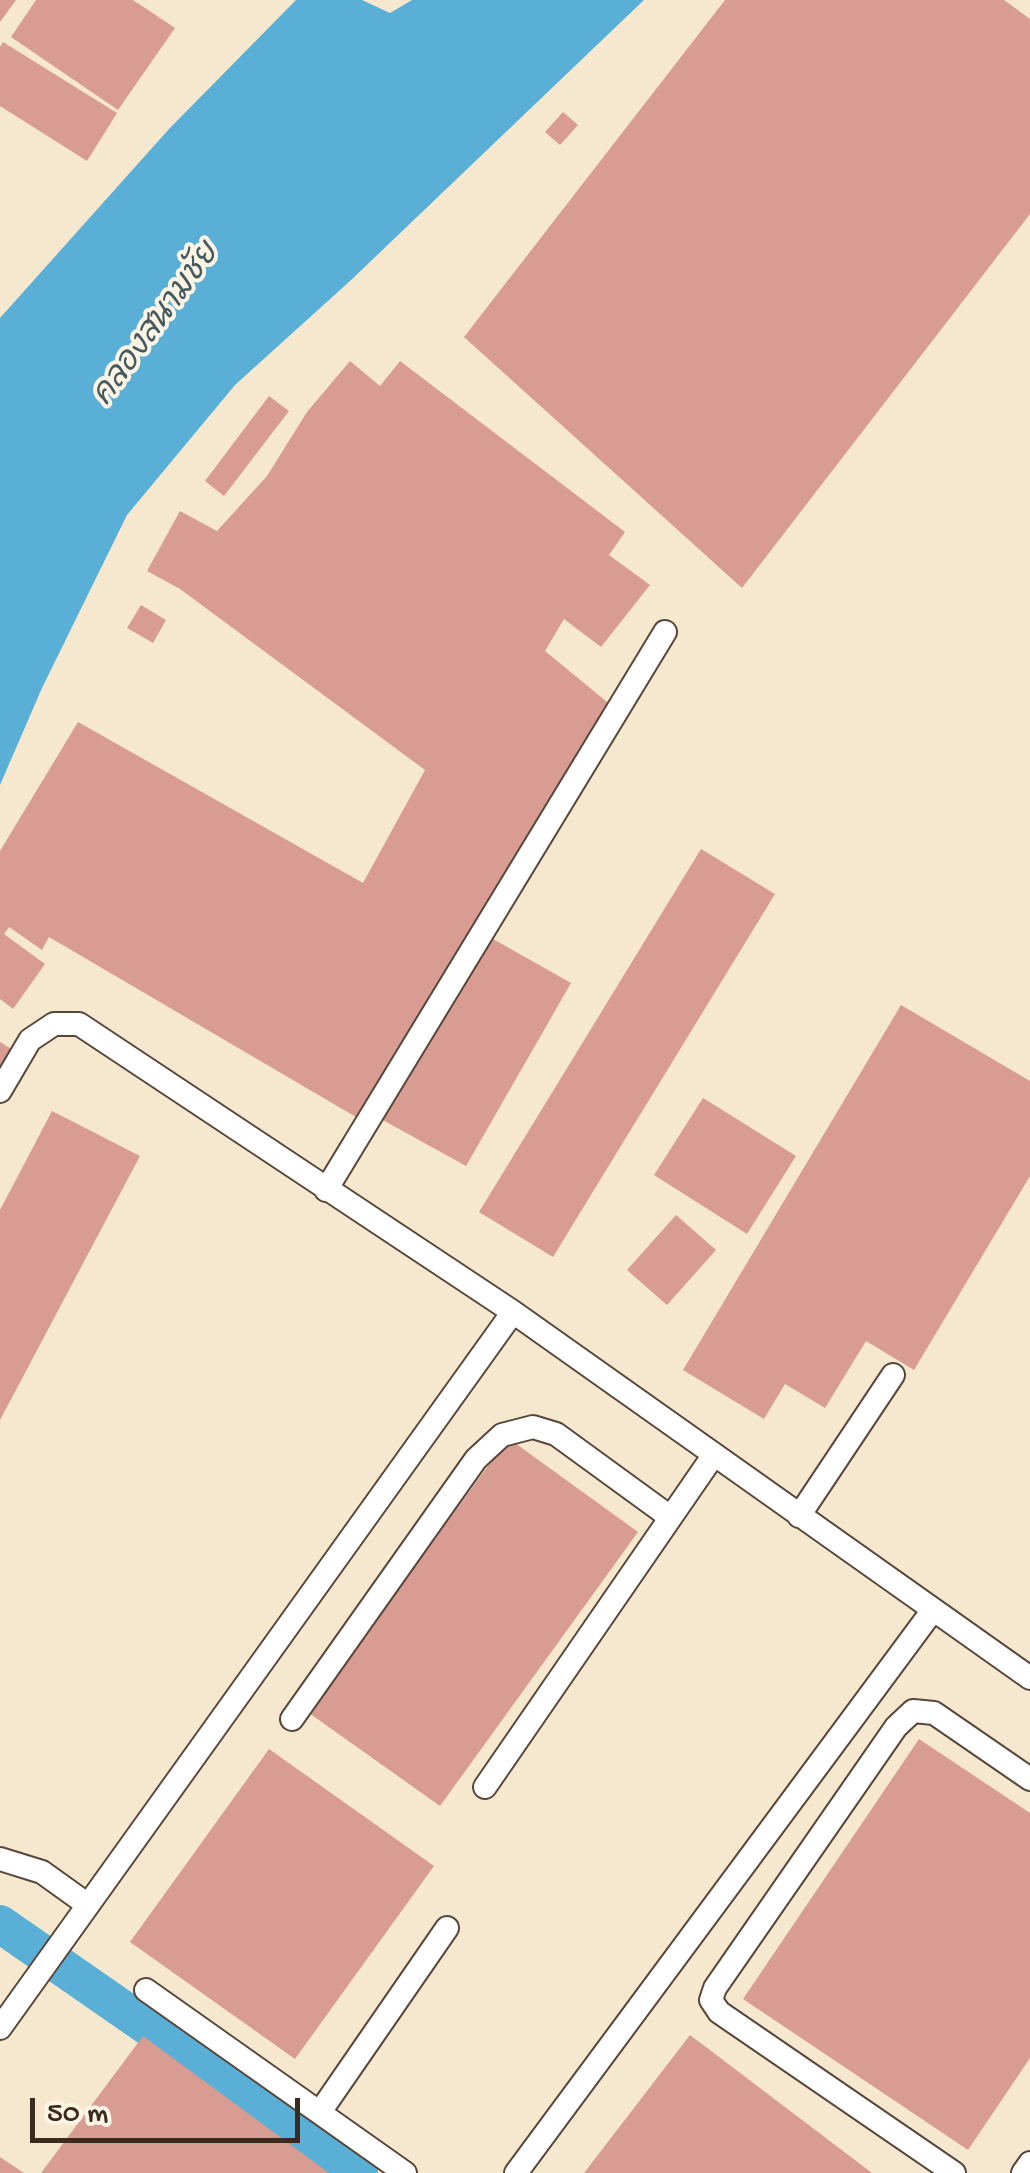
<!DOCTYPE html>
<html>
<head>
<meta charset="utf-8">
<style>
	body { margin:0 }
	#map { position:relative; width:1030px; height:2173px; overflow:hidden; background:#f6e8cf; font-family:"Gochi Hand",sans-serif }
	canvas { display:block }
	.scale { position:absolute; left:30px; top:2098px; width:270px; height:45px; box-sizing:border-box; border:5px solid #3b2a1e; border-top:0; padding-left:12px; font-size:30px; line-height:35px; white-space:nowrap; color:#3b2a1e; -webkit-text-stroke:8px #fcf5e5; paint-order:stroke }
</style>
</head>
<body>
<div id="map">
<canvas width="1030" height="2173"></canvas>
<div class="scale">50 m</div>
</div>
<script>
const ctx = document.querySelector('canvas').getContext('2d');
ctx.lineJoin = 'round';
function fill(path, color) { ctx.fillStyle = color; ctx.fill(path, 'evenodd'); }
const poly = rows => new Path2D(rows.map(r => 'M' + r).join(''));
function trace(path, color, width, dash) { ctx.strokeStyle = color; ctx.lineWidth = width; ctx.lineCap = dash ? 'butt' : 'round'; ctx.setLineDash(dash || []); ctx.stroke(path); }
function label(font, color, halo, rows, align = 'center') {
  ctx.font = font + ' "Gochi Hand","Playpen Sans Thai",sans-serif'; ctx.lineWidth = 8; ctx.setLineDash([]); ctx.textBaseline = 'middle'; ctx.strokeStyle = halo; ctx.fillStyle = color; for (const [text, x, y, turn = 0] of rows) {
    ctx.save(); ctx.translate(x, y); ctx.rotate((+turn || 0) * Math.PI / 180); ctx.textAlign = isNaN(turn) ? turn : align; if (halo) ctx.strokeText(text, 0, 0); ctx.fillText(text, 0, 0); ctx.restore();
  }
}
fill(poly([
	[296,0,362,0,390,13,412,0,644,0,350,281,235,385,127,515,42,688,0,785,0,318,169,129]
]), '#5aafd6');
trace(poly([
	[0,1924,359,2173]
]), '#5aafd6', 38);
fill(poly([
	[0,0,16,0,0,22],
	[36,0,133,0,175,28,118,110,11,37],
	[725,0,1004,0,1030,19,1030,214,742,588,464,337],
	[3,42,117,113,87,161,0,106,0,47],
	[563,112,578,125,560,145,545,132],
	[350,361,380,386,400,361,625,532,609,555,650,585,601,647,564,619,545,651,612,706,361,1120,49,937,42,950,9,927,4,934,45,964,13,1009,0,999,0,851,78,722,363,883,425,770,180,589,147,571,180,511,217,531,267,476,307,412],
	[269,396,289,411,224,496,205,481],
	[141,605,166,620,153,643,127,628],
	[701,849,775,894,553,1257,479,1212],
	[486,935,571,983,466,1166,381,1119],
	[901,1005,1030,1081,1030,1176,914,1370,866,1341,825,1408,785,1384,764,1419,683,1370],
	[0,1042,13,1050,0,1069],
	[703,1098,796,1156,747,1234,654,1175],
	[52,1111,140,1156,0,1420,0,1210],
	[676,1215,716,1250,667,1305,627,1270],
	[508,1438,638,1532,440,1806,309,1713],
	[919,1739,1030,1813,1030,2058,968,2150,743,1999],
	[269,1749,434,1866,295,2059,130,1942],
	[690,2035,872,2173,584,2173],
	[143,2036,329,2173,41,2173],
	[0,2157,24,2173,0,2173]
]), '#d99c92');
const lane = poly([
	[0,1091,30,1040,54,1024,79,1024,513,1312,1030,1678],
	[326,1190,665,632],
	[799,1516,893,1375],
	[292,1719,476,1459,502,1435,533,1427,556,1434,670,1517],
	[485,1787,713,1456],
	[0,1859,42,1872,88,1905],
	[146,1990,405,2173],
	[0,2028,513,1312],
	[320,2112,447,1928],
	[516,2173,933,1610],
	[954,2173,719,2012,711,2000,715,1988,896,1727,913,1711,934,1713,1030,1779],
	[1023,2173,1030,2163]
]);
trace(lane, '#574639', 26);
trace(lane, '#fff', 22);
label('italic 32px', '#46595e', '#fcf5e5', [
	["คลองสนามชัย",158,326,-54]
]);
</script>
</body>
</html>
